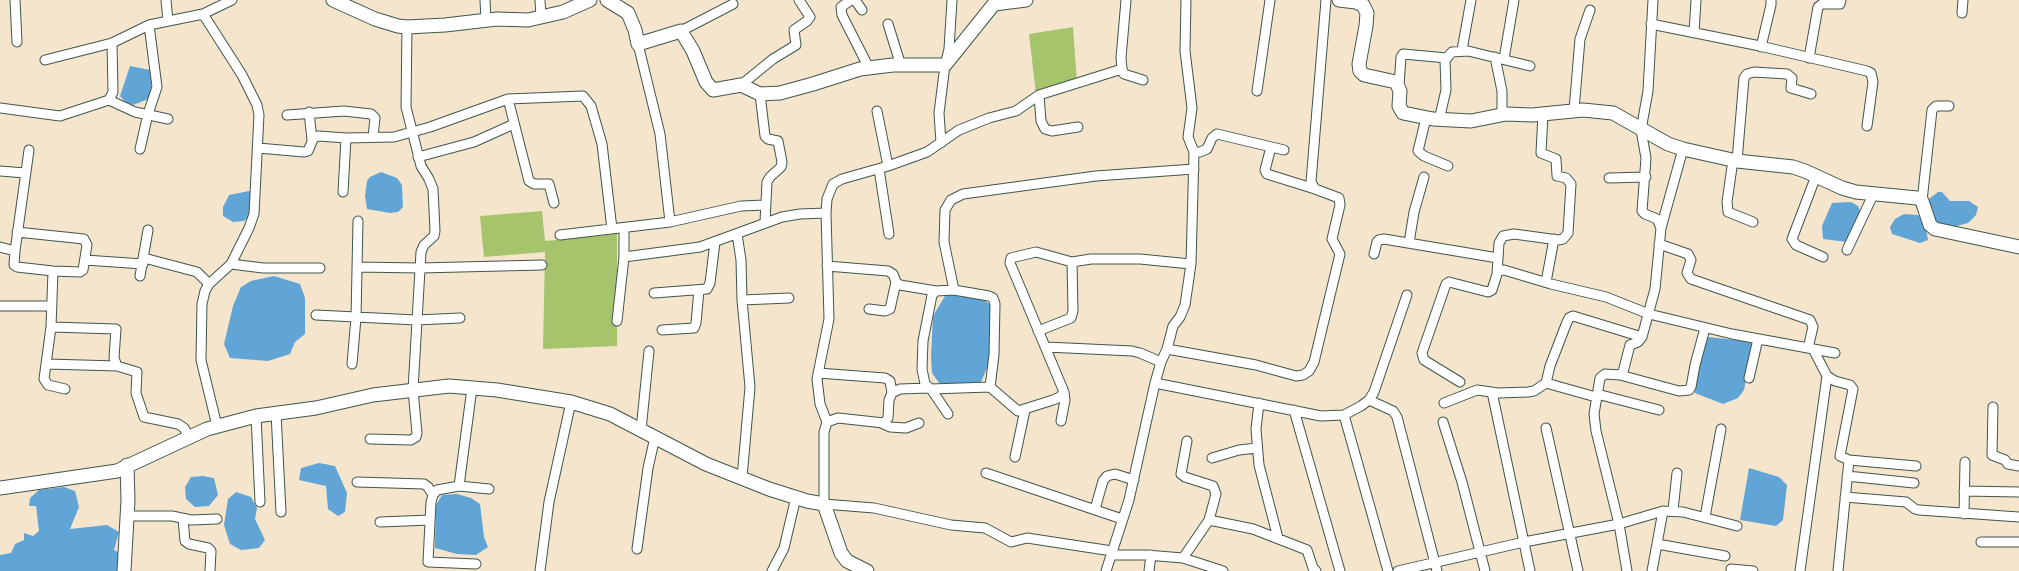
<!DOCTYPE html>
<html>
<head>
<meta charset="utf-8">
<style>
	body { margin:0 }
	canvas { display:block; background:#f5e5cd }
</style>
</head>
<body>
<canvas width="2019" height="571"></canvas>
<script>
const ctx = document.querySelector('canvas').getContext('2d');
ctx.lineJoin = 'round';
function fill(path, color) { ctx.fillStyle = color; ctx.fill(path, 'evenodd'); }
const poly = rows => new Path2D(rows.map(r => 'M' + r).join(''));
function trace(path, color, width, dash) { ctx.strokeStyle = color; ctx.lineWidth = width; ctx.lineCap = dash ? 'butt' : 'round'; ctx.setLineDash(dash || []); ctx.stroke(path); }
fill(poly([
	[1073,27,1077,83,1036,94,1029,34],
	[542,211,545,241,617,234,617,346,543,349,545,252,484,257,480,216]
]), '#a5c46c');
fill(poly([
	[130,66,150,70,151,78,151,98,133,105,125,102,120,96],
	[381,172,397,178,402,185,403,207,398,212,390,213,367,209,365,196,367,181,370,177],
	[249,191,253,195,250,216,244,221,233,222,223,216,223,207,229,195],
	[1938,192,1942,192,1950,201,1969,201,1978,207,1976,215,1968,223,1949,228,1933,224,1930,217,1929,199],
	[1851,202,1858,206,1860,211,1847,242,1823,239,1822,226,1832,203],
	[1904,214,1918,215,1925,223,1928,240,1920,243,1892,234,1890,227,1895,219],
	[274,276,300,284,305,298,305,334,295,342,290,354,268,361,230,358,224,344,233,306,241,287,251,281],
	[965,293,978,296,991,305,990,361,981,382,961,386,939,383,932,373,931,356,933,316,945,296],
	[1708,337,1753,342,1744,390,1738,398,1723,404,1695,393,1695,379],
	[319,463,335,466,347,493,345,512,338,516,328,509,326,486,299,480,301,468],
	[1749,468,1779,477,1787,485,1783,520,1776,526,1740,520],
	[203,476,214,478,218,495,209,506,195,507,186,499,185,487,191,477],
	[64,487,75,491,79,507,70,529,107,525,119,532,114,550,121,554,117,571,0,571,0,555,11,553,15,544,24,540,24,533,33,536,39,531,36,506,29,506,30,498,39,490],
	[236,492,251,497,257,508,255,519,265,540,259,548,241,550,230,544,224,525,228,499],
	[457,494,471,498,480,504,484,537,488,547,476,555,457,554,435,548,436,505,442,495]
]), '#60a5d5');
const street = poly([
	[15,0,17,42],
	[166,0,168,21],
	[485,0,486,20],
	[540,0,541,17],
	[851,0,841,7,842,15,869,68],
	[855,0,862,10],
	[1126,0,1121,58,1122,69,1124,74,1143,80],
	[1962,13,1963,0],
	[203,14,242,75,257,105,259,115,254,214,249,228,231,264,209,284,205,291,202,304,201,360,217,426],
	[888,24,901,66],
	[1651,24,1760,46,1867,71,1871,73,1873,82,1867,126],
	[681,31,733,4],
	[1694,33,1696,0],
	[638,44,660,134,670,222],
	[1761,47,1771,5,1771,0],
	[1462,50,1471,0],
	[1495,57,1502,91,1502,114],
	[1809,58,1818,7,1822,4,1840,4,1841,0],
	[1504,59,1514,0],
	[45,60,112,43,149,25,203,14,232,0],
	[741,85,773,59,796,45,794,30,807,21,810,17,799,0],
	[1399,86,1401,57,1403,54,1447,58],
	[1257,91,1270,0],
	[760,94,765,136,768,139,778,141,782,162,781,167,770,177,767,182,765,222],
	[1039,95,1041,121,1045,129,1052,131,1078,127],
	[508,99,529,181,534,184,549,184,554,203],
	[109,100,135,112,168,119],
	[0,108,60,116,109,100,113,92,112,43],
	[1574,110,1580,39,1590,10],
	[877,111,888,166],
	[309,112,312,140],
	[287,115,344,111,371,114,375,118,373,137],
	[1426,118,1418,151,1424,156,1448,166],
	[1439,120,1446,90,1445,60,1452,52,1468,51,1530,66],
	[941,143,939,113,945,65,949,49,952,0],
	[1271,147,1265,170,1267,174,1315,189],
	[258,148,304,152,308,151,314,137,319,136,346,138,394,137,430,127,508,99,583,96,591,106,602,144,612,229],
	[140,149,148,114,157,87,149,25],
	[1194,152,1200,152,1207,149,1212,138,1217,134,1284,150],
	[418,157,474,142,514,124],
	[1733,160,1727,202,1728,212,1753,222],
	[1737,161,1744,78,1747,74,1754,72,1787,74,1792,78,1791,88,1811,94],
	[879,169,889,234],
	[0,171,25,173],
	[1816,176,1792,239,1796,245,1823,257],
	[1609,178,1646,177],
	[343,192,346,138],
	[1922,201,1932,110,1936,106,1949,106],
	[624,228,624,257],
	[1661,228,1683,149],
	[737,234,741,260,742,300,750,387,742,478],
	[560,235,670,222,741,206,765,205],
	[1409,243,1414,212,1424,177],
	[1659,244,1688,254,1691,260,1687,273,1691,279,1810,320,1813,327,1808,348],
	[0,247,15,251,14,265,17,267,53,271,80,272,83,270,87,245,84,239,17,232],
	[1847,250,1873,195],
	[15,251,29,150],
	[1374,254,1377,242,1379,240,1384,239,1498,258],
	[144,258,197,272,209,284],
	[85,260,143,264],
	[231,264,263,268,320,268],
	[827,266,888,271,893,274,896,282,900,285,936,291],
	[357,267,420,268,542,265],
	[53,271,51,327,44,379,48,385,65,389],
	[1497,274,1499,243,1503,236,1514,234,1558,240,1563,239,1568,233,1571,184,1566,178,1557,176,1556,159,1541,153,1543,114],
	[140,276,148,230],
	[1546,282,1554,239],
	[954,290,936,291,932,295,923,341,922,369,925,384,931,389,990,387,994,355,995,304,993,298,989,296,954,290,944,242,945,210,951,200,963,194,1096,176,1194,169],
	[654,293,707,289,710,283,715,242],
	[742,300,789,298],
	[0,306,52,306],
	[869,309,885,311,890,309,896,282],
	[316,315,416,320,460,318],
	[617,321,624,257,700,247,782,217,800,214,826,213],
	[51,327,116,329,114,358,117,366,137,372,136,393,144,417,178,424,184,428,189,437],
	[662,330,694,328,696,323,699,290],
	[1038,331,1071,318,1073,311,1072,262],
	[1046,347,1132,351,1140,353,1161,362],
	[1167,349,1173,326,1180,317,1185,305,1191,264,1194,152,1188,137,1192,108,1185,51,1186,0],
	[1813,349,1827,376,1835,381,1850,385,1853,389,1840,456,1849,460,1916,466],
	[47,364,117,366],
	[352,364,356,318,358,221],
	[818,373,885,378,890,381,892,393],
	[1620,375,1679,391,1689,390,1691,387,1695,365,1705,328],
	[1749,378,1758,339],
	[1460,382,1424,360,1422,353,1446,284,1449,282,1488,292,1492,290,1498,271,1504,270,1551,284,1606,297,1649,314,1732,334,1835,353],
	[1155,383,1321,416,1344,415,1361,406,1369,400,1374,392,1407,295],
	[1546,383,1550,366,1567,322,1569,318,1573,316,1642,337],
	[990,387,1018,411,1053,400,1060,397,1064,392,1013,270,1010,263,1011,258,1036,252,1072,262,1091,259,1140,259,1191,264],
	[928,388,900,389,892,393,889,400,888,418,884,423,838,418,827,422,824,432,824,504,874,508,951,525,985,528,1011,542,1027,538,1112,551],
	[931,389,948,414],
	[1492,392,1530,571],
	[1597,394,1659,410],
	[1369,400,1393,411,1397,417,1437,571],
	[1259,403,1256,429,1259,465,1278,538],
	[1444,403,1477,390,1498,393,1528,392,1534,391,1546,383,1596,397],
	[1993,407,1992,455,2005,460,2008,464,2019,466],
	[1294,410,1340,571],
	[276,413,281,512],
	[1344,415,1388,571],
	[256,416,260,502],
	[1061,421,1065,400,1064,392],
	[827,422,820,404,817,379,829,319,826,213,827,199,833,184,842,179,888,166,927,152,959,130,989,118,1016,111,1039,95,1122,69],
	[1443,422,1462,482,1485,571],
	[881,423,890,427,906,428,919,423],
	[1546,428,1578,571],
	[641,430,649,351],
	[370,439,411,440,416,437,417,433,413,390,421,252,424,245,434,236,435,231,433,189,429,179,421,166,406,107,407,27],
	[1015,457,1025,410],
	[1212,458,1239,450,1257,448],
	[986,473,1122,519],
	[1847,476,1914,483],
	[357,482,424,484,428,487,433,495],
	[459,486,472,388],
	[1964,491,2019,492],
	[1845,497,1906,502,1915,509,1919,510,2019,517],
	[1095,509,1103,481,1107,476,1115,474,1134,480],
	[1673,510,1677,473],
	[1964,514,1965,462],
	[127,516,172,516,191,520,217,519],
	[1705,517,1721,429],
	[183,519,185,541,189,544,208,548,211,551,210,571],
	[1209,520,1253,529,1307,550,1313,568,1316,571],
	[380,522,430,520],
	[1981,542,2019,542],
	[1657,544,1725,556],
	[637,549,648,468,655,437],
	[1111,555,1146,555,1183,558,1223,571],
	[1183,558,1209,520,1216,494,1213,486,1185,477,1181,474,1187,441],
	[476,564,428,562,431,502,433,495,437,490,459,486,489,489],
	[1731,569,1753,571],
	[540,571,549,502,571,402],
	[772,571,784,548,796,497],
	[1106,571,1129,500,1155,383,1161,362,1167,349,1256,365,1296,376,1303,375,1309,371,1314,362,1340,254,1332,239,1340,205,1339,198,1315,189,1311,182,1326,0],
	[1149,571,1151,555],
	[1398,571,1524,542,1619,524,1663,511,1683,512,1737,526],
	[1627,571,1619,524,1596,431,1594,414,1600,378,1605,374,1620,375,1623,372,1630,345,1638,342,1642,337,1655,289,1661,228,1657,219,1645,214,1642,211,1646,158,1641,130,1648,91,1653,0],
	[1652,571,1663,511],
	[1800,571,1827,376],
	[1838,571,1849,460]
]);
const secondary = poly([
	[333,0,375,19,398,26,407,27,445,25,497,19,528,20,563,12,590,0],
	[607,0,628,13,635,30,638,44,681,31,693,51,706,82,713,90,741,85,760,94,780,93,813,84,860,69,893,65,945,65,994,4,1026,0],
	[1339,0,1356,2,1363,5,1367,13,1366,26,1359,64,1360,71,1364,75,1396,82,1400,91,1399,106,1403,113,1433,119,1471,121,1506,114,1532,115,1583,110,1613,113,1668,144,1683,149,1737,161,1793,167,1805,171,1842,188,1856,192,1917,198,1922,201,1930,225,1935,229,2019,247],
	[0,488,117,471,207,429,256,416,316,408,373,395,449,386,497,390,571,402,610,414,706,464,769,489,807,501,824,504,841,553,847,561,867,571],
	[124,571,128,500,127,465]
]);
trace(street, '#3f564b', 11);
trace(secondary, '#3f564b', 15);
trace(street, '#fff', 9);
trace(secondary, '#fff', 13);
</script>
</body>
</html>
